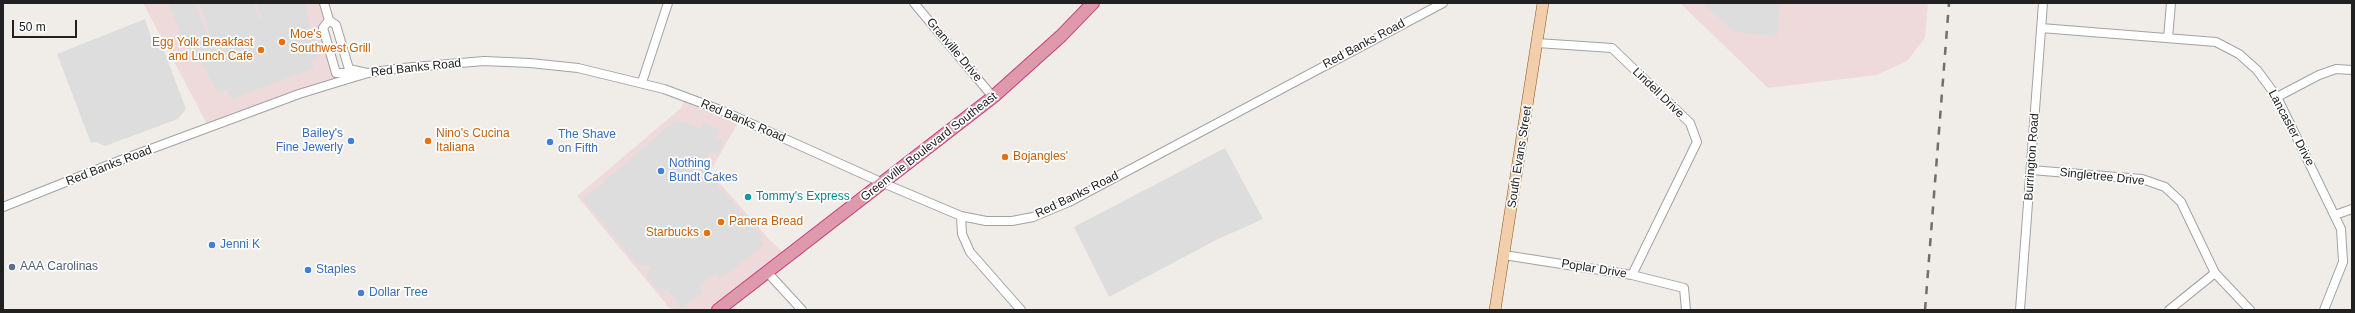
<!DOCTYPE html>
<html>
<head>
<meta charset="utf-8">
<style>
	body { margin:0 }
	#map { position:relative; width:2355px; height:313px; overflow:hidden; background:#f0ede9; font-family:Arial,sans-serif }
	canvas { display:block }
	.frame { position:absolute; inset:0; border:4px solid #212121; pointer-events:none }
	.scale { position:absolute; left:12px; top:20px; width:65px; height:18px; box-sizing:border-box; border:2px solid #212121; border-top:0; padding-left:5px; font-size:12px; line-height:14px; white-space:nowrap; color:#212121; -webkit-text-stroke:3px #fff; paint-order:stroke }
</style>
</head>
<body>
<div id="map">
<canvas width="2355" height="313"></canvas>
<div class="frame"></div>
<div class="scale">50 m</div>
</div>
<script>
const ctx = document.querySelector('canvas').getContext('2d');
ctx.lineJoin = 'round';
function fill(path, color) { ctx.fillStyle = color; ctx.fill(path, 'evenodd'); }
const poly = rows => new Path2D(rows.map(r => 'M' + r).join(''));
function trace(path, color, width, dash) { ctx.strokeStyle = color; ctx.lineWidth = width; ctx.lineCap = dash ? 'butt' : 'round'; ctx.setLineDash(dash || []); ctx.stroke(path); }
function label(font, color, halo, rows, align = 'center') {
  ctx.font = font + ' Arial,sans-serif'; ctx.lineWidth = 3.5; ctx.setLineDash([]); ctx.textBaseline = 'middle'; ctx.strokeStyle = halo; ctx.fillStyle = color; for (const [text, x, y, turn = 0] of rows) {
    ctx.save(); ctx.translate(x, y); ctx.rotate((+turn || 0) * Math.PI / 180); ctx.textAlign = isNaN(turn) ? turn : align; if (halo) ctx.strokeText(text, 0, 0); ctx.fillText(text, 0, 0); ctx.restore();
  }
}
fill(poly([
	[143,3,324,3,329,20,323,28,338,82,209,128],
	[1680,3,1928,3,1925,38,1907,61,1877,75,1768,88],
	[686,97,740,119,710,172,768,238,788,257,718,310,671,310,577,196,681,108]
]), '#efdadb');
fill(poly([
	[168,3,195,3,209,38,211,37,199,3,253,3,259,19,261,18,256,3,306,3,310,30,303,33,305,35,311,35,318,59,311,61,314,68,232,99,226,90,218,93,199,59,205,55,204,53,198,54,196,60,187,47,192,47,193,42,191,40,184,42],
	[242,39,253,66,253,68,238,44],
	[1703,3,1780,3,1777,36,1734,32],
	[145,19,151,37,158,35,186,109,178,119,105,146,96,142,91,143,57,54],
	[675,121,685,122,700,129,704,123,719,129,716,137,724,141,716,155,709,153,702,166,703,169,719,186,716,189,722,190,762,236,760,240,764,245,719,280,716,274,714,275,699,286,703,292,681,309,667,288,661,293,646,275,651,268,648,265,638,265,583,199],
	[1225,148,1263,219,1216,240,1109,297,1074,227]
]), '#ddd');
const minor = poly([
	[324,3,329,20,336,25,349,69,367,73],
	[914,3,993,97],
	[329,20,323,28,336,73,356,73],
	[2041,28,2216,42,2239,54,2257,70,2277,97,2341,229,2343,262,2324,310],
	[2168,38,2171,3],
	[1537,43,1612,48,1690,123,1697,142,1632,275],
	[642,82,668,3],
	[2277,97,2319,75,2336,69,2352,70],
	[2031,170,2142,179,2165,187,2181,202,2215,273,2250,310],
	[3,207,121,160,299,94,338,82,368,73,402,68,484,61,530,63,578,68,664,89,723,111,883,183,961,216,986,221,1012,221,1033,217,1069,202,1443,3],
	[2335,215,2352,209],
	[961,216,962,234,970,252,1021,310],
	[1504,255,1632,275,1684,288,1686,310],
	[768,273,802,310],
	[2020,310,2043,3],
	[2169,310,2215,273]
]);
const major = poly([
	[1495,310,1543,3]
]);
const highway = poly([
	[718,310,993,97,1061,36,1093,3]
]);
trace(minor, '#a2a2a2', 10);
trace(major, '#8c5a12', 12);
trace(highway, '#c83c78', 14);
trace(minor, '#fff', 8);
trace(major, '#f2ceac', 11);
trace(highway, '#de9aac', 12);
trace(poly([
	[1925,310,1949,3]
]), '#6f6f6f', 2.5, [8, 8]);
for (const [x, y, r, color] of [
	[282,42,4,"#e8710a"],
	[261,50,4,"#e8710a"],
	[351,141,4,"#3f7fe0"],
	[428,141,4,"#e8710a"],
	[550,142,4,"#3f7fe0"],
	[1005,157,4,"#e8710a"],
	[661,171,4,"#3f7fe0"],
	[748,197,4,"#0f9aa8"],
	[721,222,4,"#e8710a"],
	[707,233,4,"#e8710a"],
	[212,245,4,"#3f7fe0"],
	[12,267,4,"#5c6f8a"],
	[308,270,4,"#3f7fe0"],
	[361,293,4,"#3f7fe0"]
]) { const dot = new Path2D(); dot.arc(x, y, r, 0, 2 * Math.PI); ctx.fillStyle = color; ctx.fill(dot); trace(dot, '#fff', 1.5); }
label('12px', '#c56008', '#fff', [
	["Moe's",290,35],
	["Southwest Grill",290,49],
	["Egg Yolk Breakfast",253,43,"right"],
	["and Lunch Cafe",253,57,"right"],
	["Nino's Cucina",436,134],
	["Italiana",436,148],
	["Bojangles'",1013,157],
	["Panera Bread",729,222],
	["Starbucks",699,233,"right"]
], 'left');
label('12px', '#212121', '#fff', [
	["Red Banks Road",1364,44,-28],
	["Granville Drive",954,50,50],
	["Red Banks Road",416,68,-6],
	["Lindell Drive",1658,93,44],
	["Red Banks Road",743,121,23],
	["Lancaster Drive",2291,128,62],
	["Greenville Boulevard Southeast",929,147,-38],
	["South Evans Street",1520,157,-81],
	["Burrington Road",2032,157,-86],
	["Red Banks Road",109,166,-21],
	["Singletree Drive",2102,177,6],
	["Red Banks Road",1077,195,-26],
	["Poplar Drive",1594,269,9]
]);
label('12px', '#366cbe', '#fff', [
	["Bailey's",343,134,"right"],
	["Fine Jewerly",343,148,"right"],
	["The Shave",558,135],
	["on Fifth",558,149],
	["Nothing",669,164],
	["Bundt Cakes",669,178],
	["Jenni K",220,245],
	["Staples",316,270],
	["Dollar Tree",369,293]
], 'left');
label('12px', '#0d838f', '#fff', [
	["Tommy's Express",756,197]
], 'left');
label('12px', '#4e5e75', '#fff', [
	["AAA Carolinas",20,267]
], 'left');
</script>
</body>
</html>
